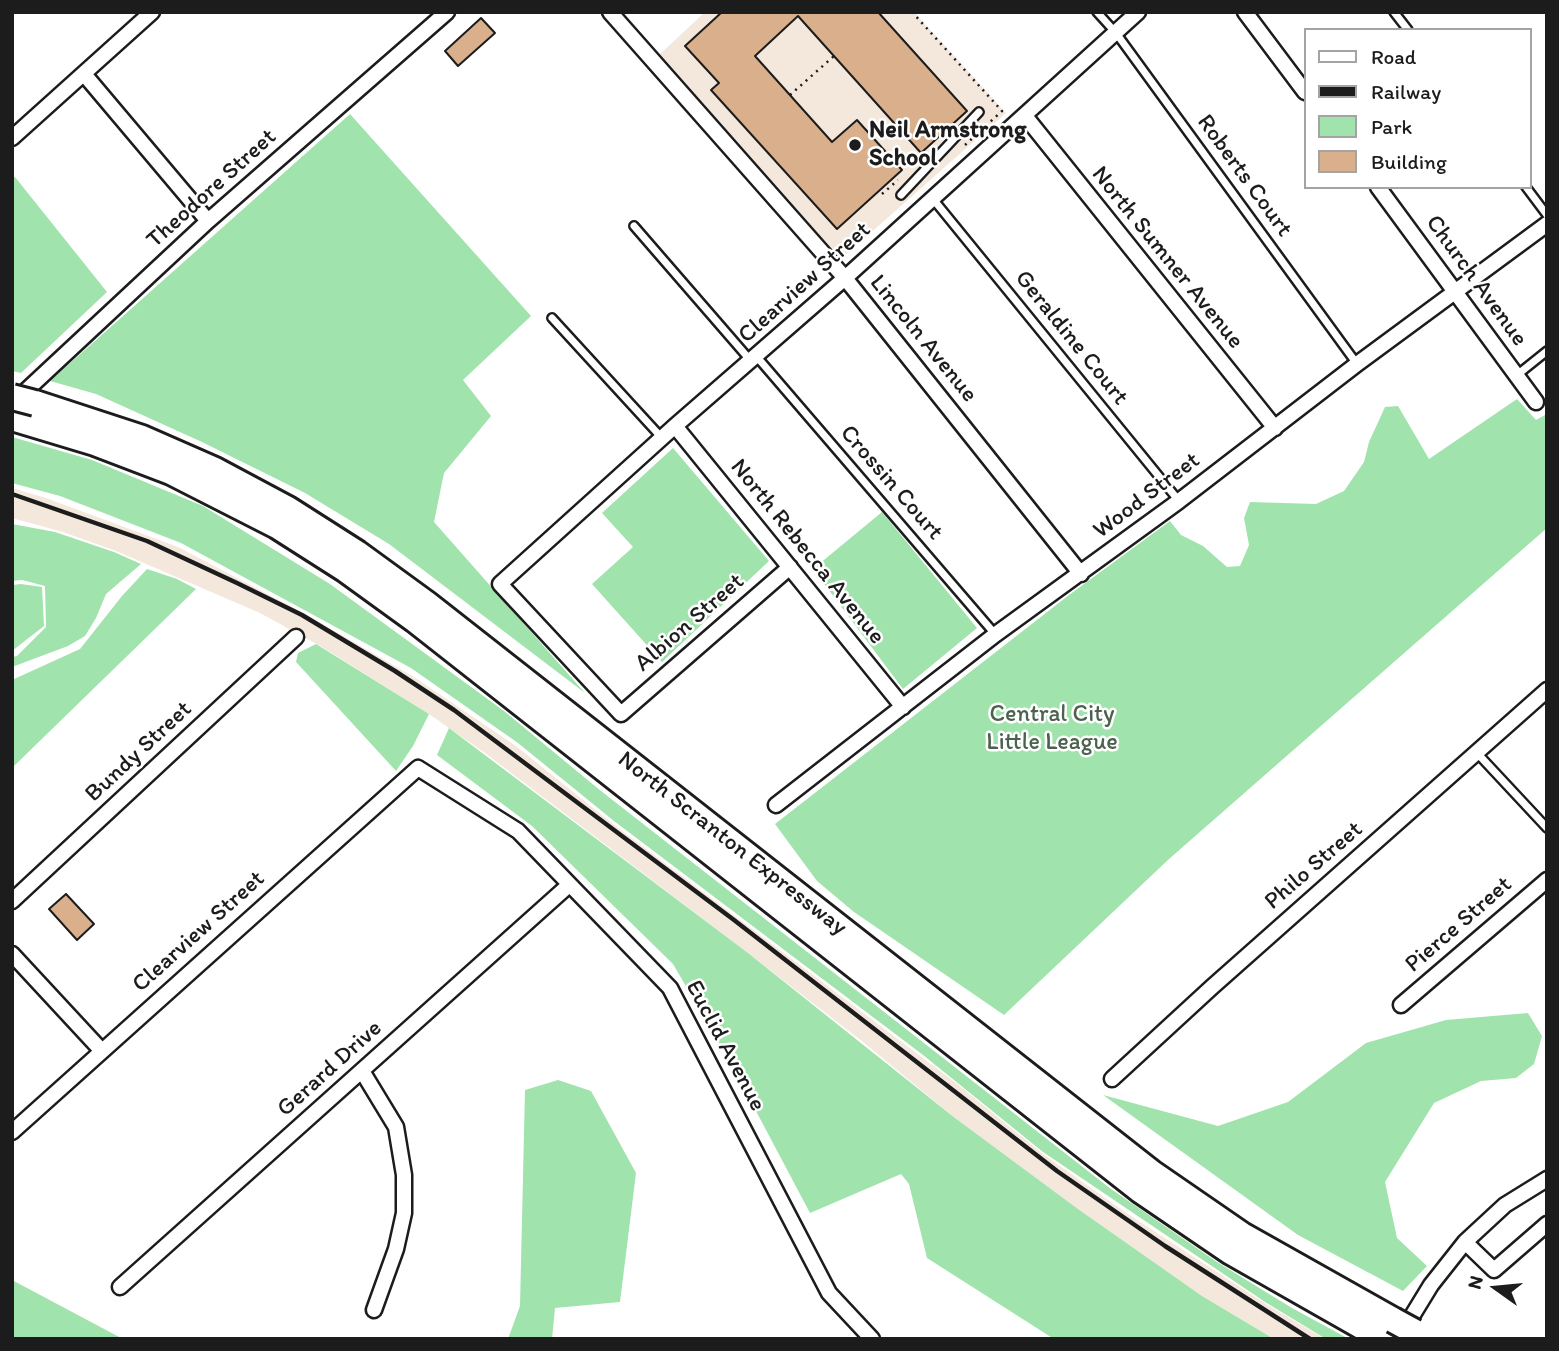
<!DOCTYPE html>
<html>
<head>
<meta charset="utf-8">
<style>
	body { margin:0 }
	#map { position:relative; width:1559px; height:1351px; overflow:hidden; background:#fff; font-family:Itim,sans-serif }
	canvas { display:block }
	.frame { position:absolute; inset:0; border:14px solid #1c1c1c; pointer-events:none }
	.legend { position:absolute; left:1304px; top:28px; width:228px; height:161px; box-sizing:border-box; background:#fff; border:2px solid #a4a4a4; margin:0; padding:9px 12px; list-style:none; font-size:21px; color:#1c1c1c }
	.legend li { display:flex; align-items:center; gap:14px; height:35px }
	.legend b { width:35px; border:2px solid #a4a4a4 }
	.north { position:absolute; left:1461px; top:1253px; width:70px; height:70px; -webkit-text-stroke:5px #fff; paint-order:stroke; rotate:285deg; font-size:19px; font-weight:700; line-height:28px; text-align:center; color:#1c1c1c }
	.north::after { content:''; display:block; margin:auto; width:24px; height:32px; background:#1c1c1c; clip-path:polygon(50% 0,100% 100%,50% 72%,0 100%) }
</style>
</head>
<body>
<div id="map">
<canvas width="1559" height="1351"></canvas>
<div class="frame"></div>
<ul class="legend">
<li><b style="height:9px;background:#fff"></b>Road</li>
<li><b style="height:9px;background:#1c1c1c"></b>Railway</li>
<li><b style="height:19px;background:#a1e3ac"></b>Park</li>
<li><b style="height:19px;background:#daaf8b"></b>Building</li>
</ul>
<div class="north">N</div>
</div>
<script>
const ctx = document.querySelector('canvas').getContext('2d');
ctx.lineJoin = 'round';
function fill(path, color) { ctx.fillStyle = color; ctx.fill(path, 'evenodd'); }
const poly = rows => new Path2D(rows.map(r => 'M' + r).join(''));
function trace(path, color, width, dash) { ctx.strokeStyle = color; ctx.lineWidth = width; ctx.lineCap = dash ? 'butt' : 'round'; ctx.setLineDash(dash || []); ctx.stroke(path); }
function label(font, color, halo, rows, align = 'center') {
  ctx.font = font + ' Itim,sans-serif'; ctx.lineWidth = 5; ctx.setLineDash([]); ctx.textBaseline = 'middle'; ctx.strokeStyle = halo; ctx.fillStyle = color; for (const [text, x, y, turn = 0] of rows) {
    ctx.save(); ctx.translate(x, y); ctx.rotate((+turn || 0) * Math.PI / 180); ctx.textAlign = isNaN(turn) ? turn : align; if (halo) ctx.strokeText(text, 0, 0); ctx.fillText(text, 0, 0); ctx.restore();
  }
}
fill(poly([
	[705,12,914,12,1006,113,841,259,660,54],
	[12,488,46,498,178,547,298,610,414,677,516,746,613,824,956,1083,1043,1154,1125,1212,1266,1304,1325,1339,1274,1339,1202,1296,1078,1209,955,1118,863,1042,748,953,485,753,429,714,322,647,260,613,116,551,63,532,12,518]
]), '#f4e7dc');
fill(poly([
	[350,114,531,316,463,380,491,416,444,473,434,522,585,693,389,544,305,493,202,442,96,394,50,381],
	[15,177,107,292,21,373,12,371,12,178],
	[1517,399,1536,420,1545,415,1547,407,1547,528,1169,859,1004,1015,854,912,817,881,775,824,1069,595,1170,521,1181,535,1203,546,1227,567,1240,566,1249,545,1244,518,1250,502,1316,504,1344,491,1364,462,1369,442,1385,407,1398,406,1429,459],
	[12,437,92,460,203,506,330,584,504,711,601,791,1111,1189,1217,1262,1292,1308,1349,1339,1326,1339,1265,1302,1043,1152,923,1055,614,821,518,743,411,668,181,543,60,496,12,483],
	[673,448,769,561,662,662,592,584,633,547,602,513],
	[882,512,977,628,903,689,813,569],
	[12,524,55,532,114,552,141,564,106,594,96,618,85,636,68,646,12,667,12,657,17,656,46,627,45,586,22,580,12,581],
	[147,569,177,579,196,589,12,768,12,680,80,649,122,596],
	[21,584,42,587,44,626,12,651,12,585],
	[316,644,429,714,413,746,396,771,296,662,298,653],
	[449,728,748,953,955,1118,1078,1209,1202,1296,1274,1339,1054,1339,927,1258,909,1184,901,1174,810,1213,729,1060,673,964,532,826,437,755],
	[1528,1013,1542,1036,1534,1064,1516,1078,1481,1081,1434,1103,1385,1182,1397,1238,1427,1266,1403,1291,1298,1235,1103,1095,1218,1126,1288,1102,1366,1043,1446,1020],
	[558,1080,591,1091,636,1173,620,1302,555,1308,552,1339,508,1339,520,1306,525,1090],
	[12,1280,123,1339,12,1339]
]), '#a1e3ac');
const building = poly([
	[722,12,878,12,967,111,921,153,798,16,755,56,832,142,857,120,902,170,837,229,711,90,719,83,685,46,722,12],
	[481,18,495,33,458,66,445,51,481,18],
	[66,894,94,924,77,940,49,909,66,894]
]);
fill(building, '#daaf8b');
trace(building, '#1c1c1c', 2);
const lane = poly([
	[1097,12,1116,33,1357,364],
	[1394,12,1408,30],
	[1526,187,1547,215],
	[901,195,979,112],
	[933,199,1179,501],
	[634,226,751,361],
	[552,318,662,438],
	[757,357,995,634],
	[1517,375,1547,351],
	[1477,753,1547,828]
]);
const street = poly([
	[610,12,845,278,1081,574],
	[1245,12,1305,92],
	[84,74,208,221],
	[1025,116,1275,428],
	[12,138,152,12],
	[1378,187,1536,402],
	[16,400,208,221,447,12],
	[675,426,903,707],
	[790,567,621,714,500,584,675,426,845,278,1138,12],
	[776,805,996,634,1179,501,1357,364,1547,224],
	[12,901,296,637],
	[12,954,101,1050],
	[1401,1005,1547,880],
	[362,1071,396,1127,404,1175,404,1213,396,1249,374,1310],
	[1112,1079,1212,987,1547,690],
	[12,1132,418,768,518,831,670,988,829,1293,872,1339],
	[1465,1242,1494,1270,1547,1224],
	[120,1287,569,885],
	[1398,1339,1431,1285,1465,1242,1505,1205,1547,1179]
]);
const highway = poly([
	[35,403,142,438,215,470,288,509,357,553,427,604,1152,1173,1242,1235,1393,1320],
	[12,418,95,443,171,472,277,526,346,570,415,620,1140,1190,1231,1252,1384,1339]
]);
trace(lane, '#1c1c1c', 12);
trace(street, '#1c1c1c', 19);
trace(highway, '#1c1c1c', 30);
trace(poly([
	[912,12,1002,111,965,145],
	[790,95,834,56],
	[882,194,898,180]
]), '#1c1c1c', 2.5, [2, 5]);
trace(lane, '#fff', 7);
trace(street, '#fff', 14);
trace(highway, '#fff', 24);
trace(poly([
	[12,494,147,541,237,583,302,615,395,671,454,710,734,920,1057,1171,1165,1246,1310,1339]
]), '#1c1c1c', 4.5);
const highwayBridge = poly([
	[12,397,35,403],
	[1393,1320,1415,1332]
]);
trace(highwayBridge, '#1c1c1c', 30, []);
trace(highwayBridge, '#fff', 24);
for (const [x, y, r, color] of [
	[855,145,7,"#1c1c1c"]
]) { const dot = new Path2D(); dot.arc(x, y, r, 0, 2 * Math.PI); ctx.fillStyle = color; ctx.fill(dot); trace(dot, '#fff', 2.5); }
label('bold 24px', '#1c1c1c', '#fff', [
	["Neil Armstrong",869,131],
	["School",869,159]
], 'left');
label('24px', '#1c1c1c', '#fff', [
	["Roberts Court",1244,176,54],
	["Theodore Street",212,189,-42],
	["North Sumner Avenue",1167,258,51],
	["Church Avenue",1476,281,54],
	["Clearview Street",805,283,-42],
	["Geraldine Court",1071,338,51],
	["Lincoln Avenue",923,339,51],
	["Crossin Court",891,483,49],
	["Wood Street",1147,496,-37],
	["North Rebecca Avenue",807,552,51],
	["Albion Street",690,623,-41],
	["Bundy Street",139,752,-43],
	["North Scranton Expressway",732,844,38],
	["Philo Street",1314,866,-41],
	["Pierce Street",1459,925,-41],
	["Clearview Street",199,932,-42],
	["Euclid Avenue",725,1046,62],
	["Gerard Drive",330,1069,-42]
]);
label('24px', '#4b624e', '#fff', [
	["Central City",1052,715],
	["Little League",1052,743]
]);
</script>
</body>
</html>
